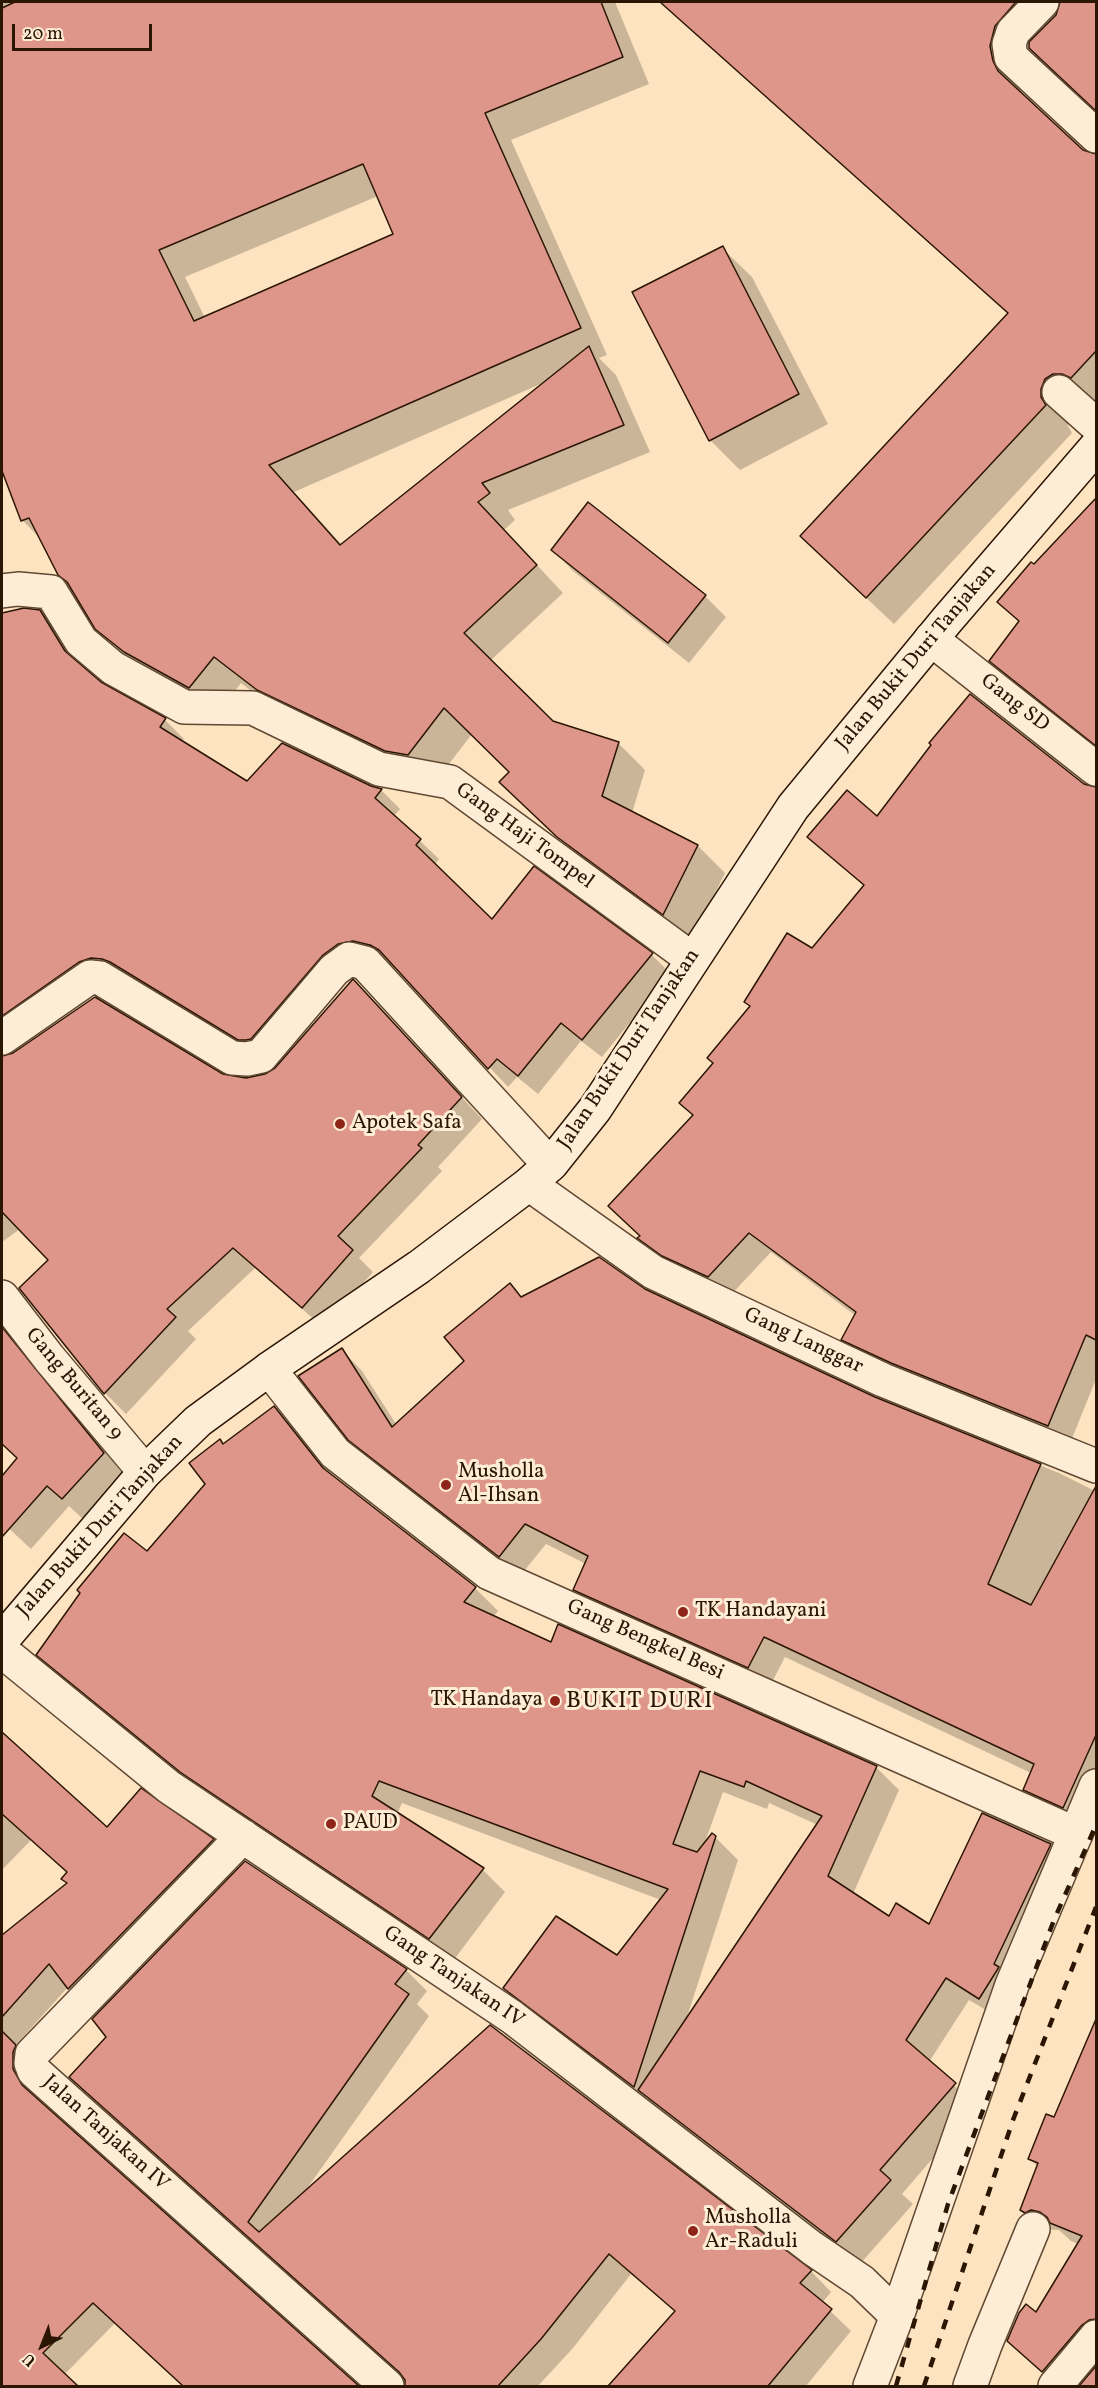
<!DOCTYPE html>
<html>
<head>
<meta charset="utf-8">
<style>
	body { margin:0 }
	#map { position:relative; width:1098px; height:2388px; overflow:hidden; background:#fde3c0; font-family:Vollkorn,serif }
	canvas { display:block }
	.frame { position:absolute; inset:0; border:3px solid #2b1503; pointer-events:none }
	.north { position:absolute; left:12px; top:2316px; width:60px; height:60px; -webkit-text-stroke:4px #feedd6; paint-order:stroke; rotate:223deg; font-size:16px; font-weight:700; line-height:24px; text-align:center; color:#2b1503 }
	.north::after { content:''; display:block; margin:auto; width:21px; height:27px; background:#2b1503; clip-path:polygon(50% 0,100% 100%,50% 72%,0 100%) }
	.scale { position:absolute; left:12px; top:24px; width:140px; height:27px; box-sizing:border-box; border:3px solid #2b1503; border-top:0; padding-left:8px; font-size:18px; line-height:21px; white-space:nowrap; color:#2b1503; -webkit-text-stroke:4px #feedd6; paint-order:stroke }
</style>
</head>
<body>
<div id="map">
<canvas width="1098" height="2388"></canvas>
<div class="frame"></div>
<div class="north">U</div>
<div class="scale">20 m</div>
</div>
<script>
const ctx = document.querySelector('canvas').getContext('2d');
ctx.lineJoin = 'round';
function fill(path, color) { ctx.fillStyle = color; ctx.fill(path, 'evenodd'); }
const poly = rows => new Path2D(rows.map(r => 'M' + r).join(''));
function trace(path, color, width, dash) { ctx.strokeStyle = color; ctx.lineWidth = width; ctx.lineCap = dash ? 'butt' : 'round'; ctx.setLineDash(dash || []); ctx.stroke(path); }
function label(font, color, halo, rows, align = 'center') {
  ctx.font = font + ' Vollkorn,serif'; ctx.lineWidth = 6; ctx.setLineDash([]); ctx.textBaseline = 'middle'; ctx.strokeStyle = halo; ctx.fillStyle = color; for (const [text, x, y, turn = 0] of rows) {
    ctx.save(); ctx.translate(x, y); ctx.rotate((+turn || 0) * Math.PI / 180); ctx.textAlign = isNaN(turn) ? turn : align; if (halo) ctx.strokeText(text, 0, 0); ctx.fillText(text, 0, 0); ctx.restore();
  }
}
fill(poly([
	[2,2,615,2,649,84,511,140,607,355,599,358,616,375,650,452,508,510,515,520,504,530,563,593,490,661,552,723,618,743,645,770,632,813,698,846,725,873,691,941,586,864,528,809,511,772,472,734,435,782,285,717,241,683,217,714,124,655,97,628,41,539,22,520,2,467,2,259,6,257,2,247],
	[378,196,395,235,205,318,185,277],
	[545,382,342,545,294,492],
	[661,2,1096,2,1096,111,1058,75,1031,41,1026,46,1018,66,1019,88,1023,96,1082,151,1091,156,1096,156,1096,403,1090,400,1067,416,1068,426,1072,433,894,624,829,563,1009,315],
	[722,248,752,277,828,424,740,470,710,440],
	[1096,500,1096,748,1012,681,991,661,1020,623,999,602],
	[588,504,705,596,726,617,689,663,573,571,553,550],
	[24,610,39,611,59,631,81,667,100,684,165,720,184,739,181,742,248,783,370,787,381,790,400,809,394,816,439,859,434,865,492,922,652,955,670,973,602,1057,581,1041,538,1094,517,1077,508,1087,396,967,373,959,358,962,270,1058,99,980,2,1020,2,772,8,766,9,758,2,750,2,615],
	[1084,785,1096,789,1096,1379,1069,1446,864,1360,843,1339,856,1316,771,1252,729,1297,660,1258,640,1238,694,1117,681,1103,865,887,809,837,877,818],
	[355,982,482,1119,438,1167,442,1171,359,1258,373,1272,324,1328,255,1268,188,1331,196,1339,126,1414,105,1393,50,1260,20,1229,2,1242,2,1060,4,1058,246,1079,265,1076,276,1069],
	[510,1285,522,1298,644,1290,874,1398,1059,1473,1095,1491,1096,1489,1096,1801,1084,1828,1045,1810,1024,1789,1031,1773,785,1657,769,1688,596,1610,575,1590,586,1564,546,1544,520,1576,371,1460,349,1439,342,1350,362,1371,396,1424,466,1361],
	[2,1326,124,1475,84,1520,69,1506,31,1549,2,1522,2,1478,18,1459,2,1444],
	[274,1408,297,1431,335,1479,475,1588,498,1611,493,1617,551,1644,559,1626,876,1767,899,1790,853,1894,889,1918,930,1926,1050,1845,1073,1868,1003,2020,969,2000,929,2062,977,2107,902,2194,913,2204,860,2264,527,2011,505,1988,617,1957,661,1900,402,1803,397,1814,483,1870,505,1892,453,1961,205,1794,61,1677,38,1654,147,1553,207,1485,224,1445],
	[723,1792,767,1809,769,1803,818,1825,686,2020,738,1860,715,1837,704,1845],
	[17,1748,107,1829,141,1790,213,1841,233,1861,90,2009,68,1987,15,2046,37,2067,33,2083,37,2100,357,2386,183,2386,115,2323,64,2375,77,2386,2,2386,2,1937,68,1884,68,1874,31,1840,2,1870,2,1765],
	[406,1970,427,1991,417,2004,429,2016,306,2190,811,2271,831,2292,822,2303,851,2331,806,2386,608,2386,676,2312,631,2274,573,2348,538,2386,407,2386,404,2376,71,2077],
	[1082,2057,1096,2064,1096,2348,1058,2386,1009,2341,1036,2315,1078,2244,1071,2241,1059,2230,1040,2229,1021,2210,1038,2167,1029,2158,1055,2119]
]), '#0003');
const building = poly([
	[15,2,601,2,623,57,485,113,581,328,269,465,340,545,589,346,624,425,482,483,490,493,478,502,537,565,464,633,553,721,619,742,602,796,698,845,663,915,557,837,499,782,509,772,444,708,408,755,385,751,257,690,214,657,189,688,124,652,95,629,67,582,58,575,29,518,21,521,2,471,2,8,15,2],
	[363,164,393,234,194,321,159,250,363,164],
	[660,2,1016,2,995,26,990,46,993,61,998,71,1083,150,1096,154,1096,351,1071,378,1062,374,1053,374,1045,379,1041,389,1041,397,1046,405,866,598,800,536,1008,313,660,2],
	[1060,2,1096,2,1096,111,1029,48,1029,42,1056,15,1060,2],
	[723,246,799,394,709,441,632,292,723,246],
	[1096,498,1096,746,989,661,1019,621,997,602,1031,562,1034,564,1096,498],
	[588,502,706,595,668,643,551,550,588,502],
	[24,608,40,610,65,651,101,682,166,718,160,727,247,781,282,743,371,786,382,789,375,798,421,839,416,845,492,919,534,866,653,953,582,1040,561,1023,518,1076,497,1059,488,1069,379,950,370,945,353,941,338,944,323,955,251,1039,246,1040,238,1040,110,962,102,959,91,958,79,962,2,1016,2,613,24,608],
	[970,694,1084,784,1096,787,1096,1340,1086,1335,1048,1426,891,1363,841,1340,856,1312,749,1233,708,1277,662,1256,637,1238,640,1236,608,1206,693,1115,679,1103,713,1063,707,1058,750,1006,744,1002,787,933,812,948,864,885,807,837,847,790,877,816,931,745,929,743,970,694],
	[353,979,462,1097,418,1145,422,1148,338,1236,353,1250,302,1308,233,1248,167,1309,176,1317,104,1394,19,1288,48,1260,2,1212,2,1056,13,1053,95,997,223,1074,246,1078,265,1074,275,1068,353,979],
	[599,1257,645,1289,875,1397,1041,1464,988,1584,1031,1605,1096,1486,1096,1735,1063,1808,1023,1790,1034,1764,764,1637,748,1668,573,1590,588,1556,525,1524,499,1557,348,1440,298,1376,342,1348,392,1427,464,1361,444,1337,510,1283,521,1297,599,1257],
	[2,1327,104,1453,62,1499,47,1486,2,1537,2,1476,17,1458,2,1444,2,1327],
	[274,1406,323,1468,476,1587,464,1602,551,1642,558,1624,877,1766,828,1876,889,1916,896,1903,929,1924,982,1813,1051,1844,994,1964,999,1967,979,1999,946,1978,906,2040,956,2083,880,2170,891,2180,836,2242,638,2090,822,1816,746,1781,744,1787,700,1771,673,1844,697,1852,712,1833,716,1836,634,2087,503,1988,556,1916,617,1955,668,1889,379,1781,372,1796,484,1868,429,1939,180,1772,36,1655,80,1593,77,1590,124,1533,147,1551,205,1484,189,1463,220,1439,223,1444,274,1406],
	[2,1732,107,1827,141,1788,214,1839,68,1989,49,1964,2,2017,2,1935,67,1883,61,1879,67,1872,2,1814,2,1732],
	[245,1861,407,1969,395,1984,409,1994,248,2222,259,2232,490,2025,812,2270,800,2283,832,2309,768,2386,608,2386,675,2311,609,2254,541,2339,498,2386,405,2386,405,2380,399,2372,69,2077,106,2037,92,2019,245,1861],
	[1096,2019,1096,2319,1089,2320,1082,2325,1042,2372,1007,2341,1019,2313,1026,2304,1036,2312,1082,2236,1050,2223,1047,2217,1040,2212,1031,2210,1025,2213,1020,2210,1038,2163,1028,2159,1046,2114,1054,2117,1096,2019],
	[2,2031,16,2045,13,2052,13,2069,22,2085,359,2386,183,2386,93,2303,43,2353,78,2386,2,2386,2,2031],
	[1096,2366,1096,2386,1079,2386,1096,2366]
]);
fill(building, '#df968a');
trace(building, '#2b1503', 1.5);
const street = poly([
	[1042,2,1013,32,1009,44,1011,57,1096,136],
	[1059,392,1096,425],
	[2,591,18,589,51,592,81,641,113,668,184,707,253,708,379,769,450,782,692,959],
	[931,639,1096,769],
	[2,1038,90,977,100,978,232,1058,247,1059,261,1056,334,970,349,959,365,963,550,1165],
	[529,1184,653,1272,883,1380,1096,1466],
	[2,1297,49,1358,145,1472],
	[269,1369,335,1453,489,1573,1076,1834],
	[2,1651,169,1787,512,2017,812,2248,862,2282,897,2316],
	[243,1836,32,2054,31,2063,34,2071,387,2386],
	[870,2386,897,2316,1012,1985,1096,1786],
	[970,2386,985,2345,1033,2229],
	[1055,2386,1096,2337]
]);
const secondary = poly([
	[2,1640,145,1472,198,1421,269,1369,419,1267,529,1184,552,1163,595,1109,793,807,947,620,1096,447]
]);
trace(street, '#604832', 36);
trace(secondary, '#2b1503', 36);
trace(street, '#feedd6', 33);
trace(secondary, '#feedd6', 33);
trace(poly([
	[896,2386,948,2204,1054,1920,1096,1825],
	[924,2386,1013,2120,1096,1907]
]), '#2b1503', 4.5, [10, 10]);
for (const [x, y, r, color] of [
	[340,1124,6,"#8f2418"],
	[446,1485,6,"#8f2418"],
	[683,1612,6,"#8f2418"],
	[555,1701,6,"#8f2418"],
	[331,1824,6,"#8f2418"],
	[693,2231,6,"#8f2418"]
]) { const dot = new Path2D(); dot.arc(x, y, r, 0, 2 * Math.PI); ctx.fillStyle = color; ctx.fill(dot); trace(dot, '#feedd6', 2); }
label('21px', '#2b1503', '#feedd6', [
	["Jalan Bukit Duri Tanjakan",917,658,-50],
	["Gang SD",1014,704,38],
	["Gang Haji Tompel",524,837,36],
	["Jalan Bukit Duri Tanjakan",630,1050,-56],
	["Gang Langgar",803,1342,25],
	["Gang Buritan 9",73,1385,50],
	["Jalan Bukit Duri Tanjakan",101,1527,-48],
	["Gang Bengkel Besi",645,1641,24],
	["Gang Tanjakan IV",453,1978,34],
	["Jalan Tanjakan IV",105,2134,42]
]);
label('21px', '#2b1503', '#feedd6', [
	["Apotek Safa",352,1124],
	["Musholla",458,1473],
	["Al-Ihsan",458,1497],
	["TK Handayani",695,1612],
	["TK Handaya",543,1701,"right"],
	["PAUD",343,1824],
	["Musholla",705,2219],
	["Ar-Raduli",705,2243]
], 'left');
ctx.letterSpacing = '1.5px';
label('24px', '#2b1503', '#feedd6', [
	["BUKIT DURI",640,1703]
]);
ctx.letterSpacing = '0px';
</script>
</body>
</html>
